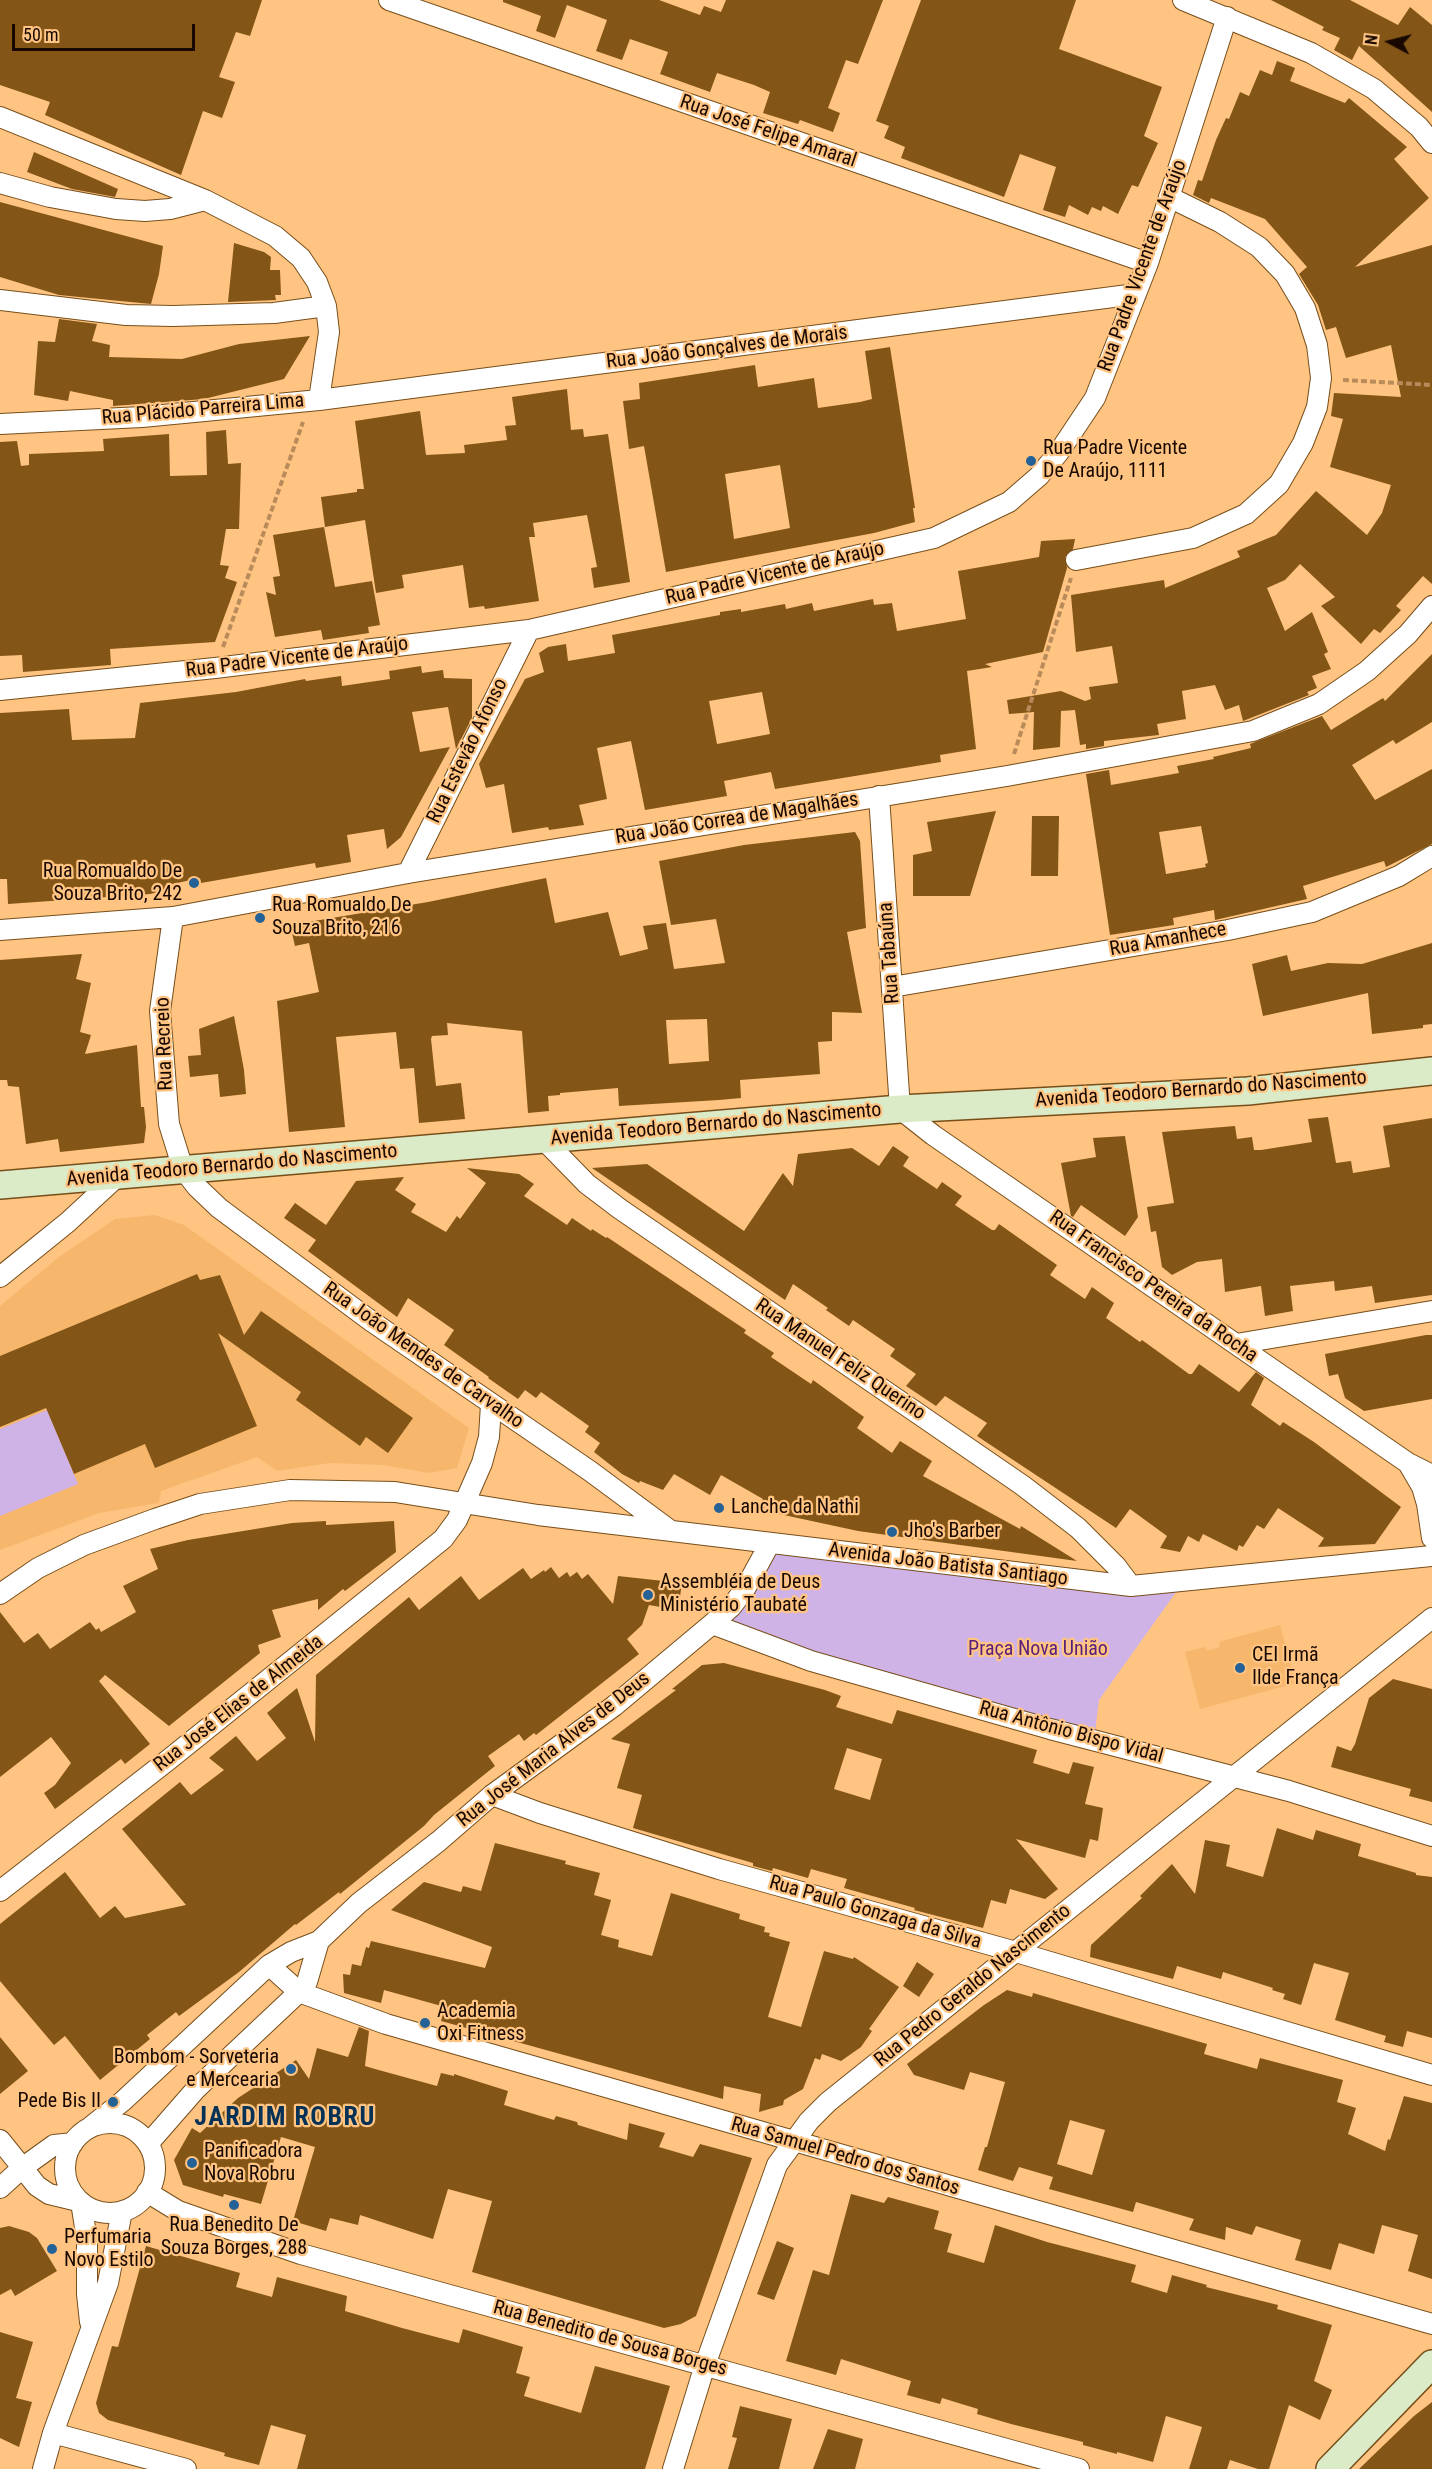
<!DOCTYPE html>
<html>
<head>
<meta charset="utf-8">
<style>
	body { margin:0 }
	#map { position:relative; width:1432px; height:2469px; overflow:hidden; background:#ffc482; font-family:"Roboto Condensed",sans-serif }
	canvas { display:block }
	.north { position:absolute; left:1360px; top:12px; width:60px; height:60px; -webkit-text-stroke:4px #ffc482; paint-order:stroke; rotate:277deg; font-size:16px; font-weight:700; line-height:24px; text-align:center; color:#180800 }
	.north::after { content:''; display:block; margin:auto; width:21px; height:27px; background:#180800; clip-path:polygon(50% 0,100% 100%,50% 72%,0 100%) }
	.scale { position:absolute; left:12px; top:24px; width:183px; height:27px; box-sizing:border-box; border:3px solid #180800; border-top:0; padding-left:8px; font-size:18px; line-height:21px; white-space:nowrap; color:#180800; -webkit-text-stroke:4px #ffc482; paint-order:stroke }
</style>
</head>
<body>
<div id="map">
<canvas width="1432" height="2469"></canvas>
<div class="north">N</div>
<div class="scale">50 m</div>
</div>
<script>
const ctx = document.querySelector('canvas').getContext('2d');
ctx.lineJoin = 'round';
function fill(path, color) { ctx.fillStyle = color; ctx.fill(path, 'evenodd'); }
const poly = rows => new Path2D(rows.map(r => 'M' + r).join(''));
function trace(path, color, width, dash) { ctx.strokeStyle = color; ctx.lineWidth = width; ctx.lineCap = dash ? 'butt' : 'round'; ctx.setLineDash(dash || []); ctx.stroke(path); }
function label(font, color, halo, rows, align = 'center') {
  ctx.font = font + ' "Roboto Condensed",sans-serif'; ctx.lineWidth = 4.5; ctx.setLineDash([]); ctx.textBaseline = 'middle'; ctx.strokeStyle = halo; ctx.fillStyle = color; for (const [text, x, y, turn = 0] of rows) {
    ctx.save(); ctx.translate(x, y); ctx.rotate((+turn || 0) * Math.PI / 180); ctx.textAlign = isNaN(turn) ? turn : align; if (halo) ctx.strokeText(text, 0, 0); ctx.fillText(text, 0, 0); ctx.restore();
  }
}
fill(poly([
	[155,1215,184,1225,469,1428,457,1468,429,1473,383,1465,330,1463,277,1471,257,1457,161,1491,159,1503,99,1513,0,1550,0,1306,59,1257,115,1219],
	[1280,1625,1296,1683,1200,1709,1185,1652,1205,1647,1207,1651,1220,1647,1219,1642]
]), '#f6b76d');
fill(poly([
	[47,1410,78,1484,0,1516,0,1429],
	[774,1547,1179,1588,1099,1700,1094,1740,715,1624]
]), '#cfb3e7');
fill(poly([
	[0,0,262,0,250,36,236,32,219,77,235,82,222,118,203,111,181,175,45,115,50,102,0,85],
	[503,0,659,0,700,15,704,6,721,12,726,0,883,0,858,64,846,60,828,108,840,113,833,132,800,120,798,124,763,113,770,92,754,85,717,73,710,92,660,74,668,52,630,39,622,60,596,51,607,20,567,5,555,38,536,31,541,16,503,2],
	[921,0,1076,0,1059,49,1162,87,1144,136,1158,143,1138,187,1132,185,1118,214,1103,206,1101,211,1092,207,1088,215,1069,205,1065,217,1043,210,1056,167,1020,154,1004,197,901,158,905,147,884,138,889,126,876,121],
	[1271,0,1350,0,1398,25,1410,7,1432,25,1432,112,1359,46,1352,60,1334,50,1340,38,1322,30,1324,27],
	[1277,61,1295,68,1290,81,1345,103,1349,98,1407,147,1394,159,1429,198,1355,267,1432,245,1432,584,1423,576,1396,606,1401,610,1380,633,1374,629,1361,644,1321,606,1335,597,1300,564,1285,580,1267,588,1285,631,1312,612,1328,652,1324,654,1331,669,1312,676,1317,688,1307,692,1309,695,1243,721,1239,705,1225,710,1215,685,1182,691,1186,719,1157,724,1159,735,1104,741,1104,746,1086,749,1086,744,1080,745,1075,710,1061,711,1060,747,1033,750,1034,712,1009,714,1007,700,1061,691,1085,701,1091,699,1089,687,1118,683,1112,646,1076,652,1071,595,1164,580,1165,588,1240,557,1237,551,1276,535,1316,491,1367,535,1382,513,1391,485,1330,467,1343,419,1331,416,1334,393,1401,397,1391,345,1346,358,1336,327,1326,330,1318,305,1299,274,1307,267,1265,219,1211,198,1209,203,1193,195,1198,180,1202,181,1216,140,1226,118,1229,119,1240,92,1249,96,1260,70,1272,75],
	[34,152,118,189,115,197,72,189,27,172],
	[0,202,163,246,159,274,151,304,59,295,0,277],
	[234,243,264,252,271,257,270,270,280,270,281,295,275,295,276,300,228,302],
	[59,319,97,324,92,341,110,345,109,357,182,359,239,344,310,336,284,379,204,399,113,406,113,400,70,391,68,401,34,395,38,341,55,342],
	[890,347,915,508,913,508,915,522,874,533,666,572,644,446,629,449,623,401,640,399,639,383,755,365,758,387,814,378,818,408,860,402,872,399,865,351],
	[780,465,790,528,734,539,725,474],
	[567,389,571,430,583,429,584,437,608,434,630,582,594,588,591,568,597,567,587,515,533,523,535,537,529,537,539,601,485,609,484,606,469,608,463,565,402,575,404,588,376,593,365,520,325,527,321,497,357,492,357,489,364,489,355,421,420,411,426,455,465,453,464,445,507,440,505,426,516,425,512,397],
	[226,430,228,464,241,463,239,529,226,529,220,565,229,566,225,578,237,582,215,642,110,649,111,665,23,672,22,655,0,656,0,442,17,441,21,466,29,465,29,454,104,451,103,439,169,434,170,476,207,475,206,432],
	[324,527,335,587,372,581,380,625,368,627,369,633,323,640,321,630,275,637,266,592,276,595,273,577,280,576,273,535],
	[1075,539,1073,549,1065,557,1067,568,1043,652,985,664,992,667,967,671,976,749,940,755,941,762,775,789,771,772,724,781,727,796,645,810,631,741,597,748,607,799,579,805,584,825,549,830,548,827,512,833,504,784,486,788,479,764,525,679,544,672,539,653,548,647,566,644,568,661,615,653,612,635,720,615,720,612,741,609,741,612,785,604,786,609,812,603,814,611,873,599,874,605,892,603,897,631,966,619,958,571,1039,557,1041,541],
	[762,692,770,734,717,744,709,701],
	[1432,654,1432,722,1396,744,1393,740,1352,765,1375,800,1432,769,1432,844,1386,867,1384,861,1303,886,1307,899,1215,920,1214,910,1173,918,1174,925,1110,935,1086,774,1109,770,1111,785,1179,773,1177,766,1214,759,1213,757,1251,748,1250,744,1322,716,1331,730,1383,698,1385,701],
	[1201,826,1208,863,1205,864,1206,867,1166,874,1159,832],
	[421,666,422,673,443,670,444,678,472,679,472,718,456,749,448,707,412,712,420,752,450,747,401,837,387,849,384,829,347,835,351,862,316,868,315,863,201,883,200,878,168,885,167,890,150,894,8,904,7,879,0,879,0,713,69,709,72,740,135,738,140,703,236,692,305,679,306,681,341,676,342,686,390,679,389,671],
	[996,811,970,896,913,896,913,855,932,851,927,822],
	[1032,816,1059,816,1058,876,1031,876],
	[855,832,860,841,866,928,847,932,862,1013,832,1012,832,1041,818,1042,820,1074,740,1080,741,1098,719,1100,619,1106,618,1088,560,1093,560,1095,548,1096,549,1111,528,1113,522,1031,447,1023,448,1035,432,1036,431,1039,436,1086,461,1083,465,1119,419,1123,414,1068,400,1069,396,1032,336,1037,345,1127,289,1132,277,1001,319,992,309,943,295,946,290,925,428,902,546,878,555,923,608,912,620,956,648,949,643,926,666,923,674,969,725,963,716,919,671,925,659,861,744,845],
	[707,1019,709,1061,669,1064,666,1020],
	[1432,943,1432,1024,1423,1025,1423,1028,1372,1034,1368,993,1263,1016,1252,964,1287,955,1291,971,1328,963,1362,964],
	[82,954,76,979,91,983,80,1032,91,1035,85,1054,137,1045,141,1107,144,1107,146,1127,144,1143,60,1152,58,1139,26,1144,19,1087,8,1086,7,1080,0,1080,0,960],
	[234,1016,244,1070,246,1094,220,1097,218,1074,190,1077,188,1056,201,1055,199,1029],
	[1328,1117,1336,1163,1351,1161,1353,1173,1390,1167,1383,1126,1432,1118,1432,1295,1375,1303,1372,1286,1335,1291,1334,1281,1290,1286,1293,1311,1265,1316,1261,1286,1225,1292,1222,1259,1197,1262,1172,1275,1162,1267,1156,1231,1151,1232,1147,1207,1174,1203,1162,1132,1235,1126,1237,1139,1252,1137,1254,1150,1261,1150,1312,1142,1308,1119],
	[1125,1136,1138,1217,1125,1236,1081,1205,1073,1217,1071,1216,1061,1163,1096,1157,1093,1138],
	[893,1146,909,1157,903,1166,937,1189,942,1182,962,1196,955,1205,992,1230,995,1230,999,1224,1057,1265,1050,1275,1085,1299,1092,1287,1114,1303,1106,1318,1140,1342,1142,1340,1189,1374,1192,1374,1199,1364,1239,1392,1256,1372,1264,1378,1251,1405,1280,1426,1283,1422,1314,1442,1401,1507,1375,1544,1318,1547,1324,1538,1278,1508,1264,1529,1257,1525,1243,1547,1239,1545,1237,1551,1203,1534,1199,1542,1188,1536,1180,1552,1160,1548,1167,1536,1130,1509,1116,1528,977,1436,987,1423,945,1396,936,1406,906,1386,916,1374,890,1356,895,1349,853,1320,849,1326,826,1310,828,1308,793,1284,785,1300,592,1168,647,1164,744,1231,783,1173,793,1186,798,1154,852,1148,879,1166],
	[467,1168,519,1174,534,1184,524,1196,567,1225,572,1218,591,1231,592,1229,606,1238,607,1237,731,1320,746,1330,744,1333,774,1353,771,1357,811,1384,813,1380,864,1417,857,1428,892,1453,900,1441,932,1461,923,1476,1020,1529,1021,1526,1077,1561,858,1531,756,1509,763,1499,721,1475,710,1495,674,1474,663,1490,640,1481,639,1483,622,1474,594,1452,600,1443,585,1432,589,1426,541,1392,536,1398,525,1390,518,1399,488,1378,489,1377,444,1345,454,1330,408,1298,397,1317,308,1251,316,1240,284,1218,295,1203,326,1225,356,1181,404,1177,395,1190,416,1204,411,1212,446,1232,457,1216,460,1219,486,1183],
	[197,1274,200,1280,220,1275,244,1335,261,1311,413,1418,388,1453,366,1437,360,1446,296,1400,301,1392,218,1333,257,1426,155,1468,145,1444,74,1474,46,1408,0,1427,0,1356],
	[1426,1335,1432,1335,1432,1399,1364,1411,1345,1398,1338,1374,1329,1376,1325,1354],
	[326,1521,326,1525,394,1521,396,1552,345,1591,343,1589,318,1610,318,1599,272,1610,281,1637,258,1645,260,1653,169,1726,105,1675,99,1681,150,1744,125,1764,121,1759,55,1809,44,1793,55,1785,71,1763,51,1737,0,1777,0,1612,24,1643,38,1633,50,1649,90,1622,96,1630,99,1628,101,1632,136,1612,123,1586,158,1569,150,1549,188,1540,292,1523],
	[551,1567,559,1578,567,1572,570,1577,577,1572,582,1579,588,1574,613,1604,618,1576,682,1583,678,1610,649,1605,642,1625,627,1639,639,1654,536,1735,534,1733,524,1741,519,1734,488,1756,495,1766,434,1815,424,1826,340,1894,339,1892,296,1925,295,1924,239,1972,179,2016,176,2012,147,2035,150,2039,100,2080,65,2036,54,2045,0,1981,0,1924,65,1872,100,1918,115,1906,125,1918,186,1905,122,1829,180,1782,191,1795,224,1770,209,1758,236,1736,257,1761,286,1738,267,1713,297,1688,315,1742,316,1675,409,1597,419,1610,461,1576,479,1600,523,1568,531,1579,544,1570,545,1572],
	[724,1663,825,1690,841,1696,836,1707,892,1724,897,1710,1037,1750,1033,1763,1069,1774,1073,1762,1094,1767,1085,1804,1103,1808,1098,1841,1090,1839,1085,1858,1016,1839,1058,1889,1045,1899,1010,1889,1006,1904,991,1900,983,1928,914,1910,915,1908,844,1888,847,1879,811,1869,808,1878,773,1868,772,1871,753,1866,753,1863,633,1828,642,1795,617,1788,630,1744,611,1739,676,1690,672,1689,702,1665],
	[847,1748,882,1759,870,1800,834,1789],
	[1393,1679,1432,1689,1432,1802,1409,1796,1411,1789,1331,1767,1337,1746,1351,1751,1355,1744,1369,1698],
	[1277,1828,1313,1840,1316,1830,1361,1844,1358,1856,1416,1873,1416,1875,1432,1877,1432,2038,1407,2031,1403,2047,1384,2042,1386,2036,1335,2020,1349,1973,1314,1963,1301,2005,1283,1999,1285,1994,1272,1990,1273,1988,1223,1972,1221,1979,1177,1966,1173,1979,1090,1957,1091,1945,1142,1898,1140,1896,1172,1864,1195,1894,1205,1840,1230,1845,1226,1866,1263,1877],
	[495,1843,566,1861,565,1864,600,1873,594,1895,611,1900,601,1935,619,1940,618,1947,652,1956,671,1893,740,1914,739,1919,765,1927,764,1932,770,1933,769,1936,790,1942,768,2017,801,2027,824,1951,853,1959,854,1957,899,1987,869,2029,872,2031,861,2047,841,2061,822,2054,820,2060,815,2058,803,2089,784,2100,783,2105,759,2112,761,2094,724,2086,723,2099,441,2021,445,2007,384,1990,381,2003,344,1993,343,1974,350,1975,352,1964,361,1966,366,1947,369,1948,371,1941,485,1968,492,1947,391,1910,424,1882,461,1892,463,1886,481,1891],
	[917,1962,934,1974,919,1997,903,1986],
	[1007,1990,1032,1997,1033,1993,1207,2044,1204,2054,1257,2069,1260,2058,1343,2080,1337,2102,1356,2108,1348,2134,1385,2151,1388,2139,1390,2140,1404,2096,1432,2103,1432,2279,1408,2271,1418,2235,1382,2225,1374,2254,1339,2243,1331,2270,1295,2260,1301,2240,1256,2226,1252,2235,1226,2227,1225,2240,1189,2230,1194,2219,1136,2202,1133,2212,1049,2189,1053,2177,1019,2167,1013,2181,978,2170,985,2147,987,2147,1005,2082,970,2072,964,2090,914,2075,907,2064,984,2005],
	[1070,2120,1105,2130,1092,2175,1057,2164],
	[359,2027,369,2031,365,2066,375,2069,437,2086,441,2073,454,2076,454,2074,508,2091,504,2105,554,2120,556,2116,577,2122,578,2125,627,2140,629,2123,665,2133,659,2147,693,2157,700,2144,752,2158,696,2316,681,2324,664,2328,472,2272,492,2201,448,2189,433,2239,360,2215,358,2225,330,2218,326,2231,293,2221,315,2147,281,2137,261,2204,224,2194,223,2197,183,2185,174,2160,192,2128,200,2133,238,2098,296,2060,309,2079,317,2048,348,2057],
	[0,2037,28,2071,0,2094],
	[851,2194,884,2203,888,2197,939,2211,934,2229,952,2234,947,2252,984,2263,995,2225,1047,2242,1136,2265,1131,2282,1167,2293,1172,2275,1207,2285,1206,2287,1278,2305,1277,2309,1332,2325,1314,2381,1332,2390,1320,2420,1289,2405,1269,2469,1258,2469,1230,2460,1227,2469,1189,2469,1202,2427,1166,2416,1153,2462,1117,2452,1117,2454,1083,2445,1083,2442,1011,2424,977,2414,978,2409,942,2398,940,2404,907,2395,911,2381,841,2359,836,2375,786,2361,813,2270,829,2275],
	[9,2226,29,2232,37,2238,57,2271,15,2296,11,2289,0,2295,0,2228],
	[777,2241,794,2248,774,2300,757,2294],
	[146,2246,240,2273,236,2287,272,2297,277,2277,347,2296,345,2311,402,2328,459,2343,463,2329,523,2347,516,2373,530,2377,524,2396,581,2413,595,2366,670,2386,645,2469,297,2469,306,2435,271,2425,259,2465,224,2456,225,2453,108,2420,99,2413,96,2403,112,2346,118,2347],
	[0,2332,33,2342,16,2398,32,2402,19,2447,0,2438],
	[1432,2402,1432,2469,1359,2469,1414,2416],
	[740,2406,792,2419,779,2469,728,2469,737,2438,732,2437],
	[828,2429,863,2439,855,2469,813,2469]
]), '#835516');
const street = poly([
	[389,0,1148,263],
	[1183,0,1311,53,1374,89,1419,127,1432,143],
	[0,117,205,200,275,236,301,258,317,282,326,306,329,332,319,400],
	[0,183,50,197,116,209,145,211,170,209,205,200],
	[0,300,126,315,173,316,274,313,326,306],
	[0,424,142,417,319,400,1136,294],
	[1076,560,1193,538,1246,514,1279,484,1303,443,1317,407,1321,378,1317,345,1305,308,1285,274,1259,247,1220,222,1169,197],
	[0,690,215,668,529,630,934,538,1009,502,1039,476,1059,452,1095,398,1148,263,1227,17],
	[879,796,900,1109,933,1135,1408,1463,1432,1475],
	[408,873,529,630],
	[173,917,160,1011,169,1124,183,1169,197,1187,219,1208,371,1321,590,1471,671,1531],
	[0,930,173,917,408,873,1007,776,1253,731,1319,704,1367,671,1408,634,1432,606],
	[892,987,1228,930,1312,912,1399,876,1432,856],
	[544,1140,587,1184,620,1209,1022,1485,1078,1528,1116,1566,1131,1586],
	[0,1277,68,1222,120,1174],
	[1236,1344,1432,1311],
	[1408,1463,1422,1487,1427,1504,1432,1538],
	[0,1594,38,1568,84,1545,155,1519,200,1504,290,1490,395,1492,538,1515,1131,1586,1432,1556],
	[712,1624,811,1661,1050,1729,1289,1791,1432,1836],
	[492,1795,540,1813,719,1869,1016,1952,1432,2075],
	[0,1891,167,1761,443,1539,457,1520,482,1463,489,1437,491,1404],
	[269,1965,299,1992,386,2024,1432,2324],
	'65 2168a45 45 0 1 1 90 0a45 45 0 1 1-90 0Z',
	[89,2128,123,2101,269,1965,291,1952,319,1941,359,1903,439,1841,492,1795,614,1706,712,1624,731,1607,745,1589,770,1543],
	[0,2140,37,2186,49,2194,78,2201],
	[148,2144,196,2089,299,1992,307,1982,319,1941],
	[0,2188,22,2168,54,2145,73,2143],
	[147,2192,178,2211,301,2254,1079,2469],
	[81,2202,87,2240,87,2294,90,2322],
	[53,2433,186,2469],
	[43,2469,53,2433,108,2283,122,2211],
	[673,2469,705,2365,777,2165,809,2121,828,2102,1432,1618]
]);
const secondary = poly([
	[0,1185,900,1109,1248,1091,1432,1071],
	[1330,2469,1432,2364]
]);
trace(street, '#774e1a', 22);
trace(secondary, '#774e1a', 30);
trace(poly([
	[1343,380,1432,385],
	[223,647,303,422],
	[1014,754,1071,578]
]), '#b98b5a', 4, [6, 3]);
trace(street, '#fff', 20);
trace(secondary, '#dcebc7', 27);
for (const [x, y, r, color] of [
	[1031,461,6,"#236197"],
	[194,883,6,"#236197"],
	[260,918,6,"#236197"],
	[719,1508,6,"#236197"],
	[892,1532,6,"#236197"],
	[648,1595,6,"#236197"],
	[1240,1668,6,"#236197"],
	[425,2023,6,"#236197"],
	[291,2069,6,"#236197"],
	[113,2102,6,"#236197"],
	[192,2163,6,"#236197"],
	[234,2205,6,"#236197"],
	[52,2249,6,"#236197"]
]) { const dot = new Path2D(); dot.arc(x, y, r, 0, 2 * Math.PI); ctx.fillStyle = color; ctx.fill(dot); trace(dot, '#ffc482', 2); }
label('20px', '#180800', '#ffc482', [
	["Rua José Felipe Amaral",768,132,19],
	["Rua Padre Vicente de Araújo",1143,266,-70],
	["Rua João Gonçalves de Morais",727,348,-7],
	["Rua Plácido Parreira Lima",203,410,-5],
	["Rua Padre Vicente de Araújo",775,574,-13],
	["Rua Padre Vicente de Araújo",297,658,-7],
	["Rua Estevão Afonso",468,751,-64],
	["Rua João Correa de Magalhães",737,819,-9],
	["Rua Amanhece",1168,940,-10],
	["Rua Tabaúna",890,953,-94],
	["Rua Recreio",165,1044,-92],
	["Avenida Teodoro Bernardo do Nascimento",1201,1090,-4],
	["Avenida Teodoro Bernardo do Nascimento",716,1125,-5],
	["Avenida Teodoro Bernardo do Nascimento",232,1166,-5],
	["Rua Francisco Pereira da Rocha",1153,1287,35],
	["Rua João Mendes de Carvalho",423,1356,35],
	["Rua Manuel Feliz Querino",840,1360,34],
	["Avenida João Batista Santiago",948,1565,7],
	["Rua José Elias de Almeida",239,1704,-38],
	["Rua Antônio Bispo Vidal",1071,1733,15],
	["Rua José Maria Alves de Deus",554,1750,-38],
	["Rua Paulo Gonzaga da Silva",875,1913,16],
	["Rua Pedro Geraldo Nascimento",973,1986,-39],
	["Rua Samuel Pedro dos Santos",845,2157,16],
	["Rua Benedito de Sousa Borges",610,2339,15]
]);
label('20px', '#180800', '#ffc482', [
	["Rua Padre Vicente",1043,449],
	["De Araújo, 1111",1043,472],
	["Rua Romualdo De",182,872,"right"],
	["Souza Brito, 242",182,895,"right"],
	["Rua Romualdo De",272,906],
	["Souza Brito, 216",272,929],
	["Lanche da Nathi",731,1508],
	["Jho's Barber",904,1532],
	["Assembléia de Deus",660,1583],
	["Ministério Taubaté",660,1606],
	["CEI Irmã",1252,1656],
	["Ilde França",1252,1679],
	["Academia",437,2012],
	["Oxi Fitness",437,2035],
	["Bombom - Sorveteria",279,2058,"right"],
	["e Mercearia",279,2081,"right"],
	["Pede Bis II",101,2102,"right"],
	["Panificadora",204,2152],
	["Nova Robru",204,2175],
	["Rua Benedito De",234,2226,"center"],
	["Souza Borges, 288",234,2249,"center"],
	["Perfumaria",64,2238],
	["Novo Estilo",64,2261]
], 'left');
label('20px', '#581f7c', '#ffc482', [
	["Praça Nova União",1038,1650]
]);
ctx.letterSpacing = '1.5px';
label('bold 26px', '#053256', '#ffc482', [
	["JARDIM ROBRU",285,2118]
]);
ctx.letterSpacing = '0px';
</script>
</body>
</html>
